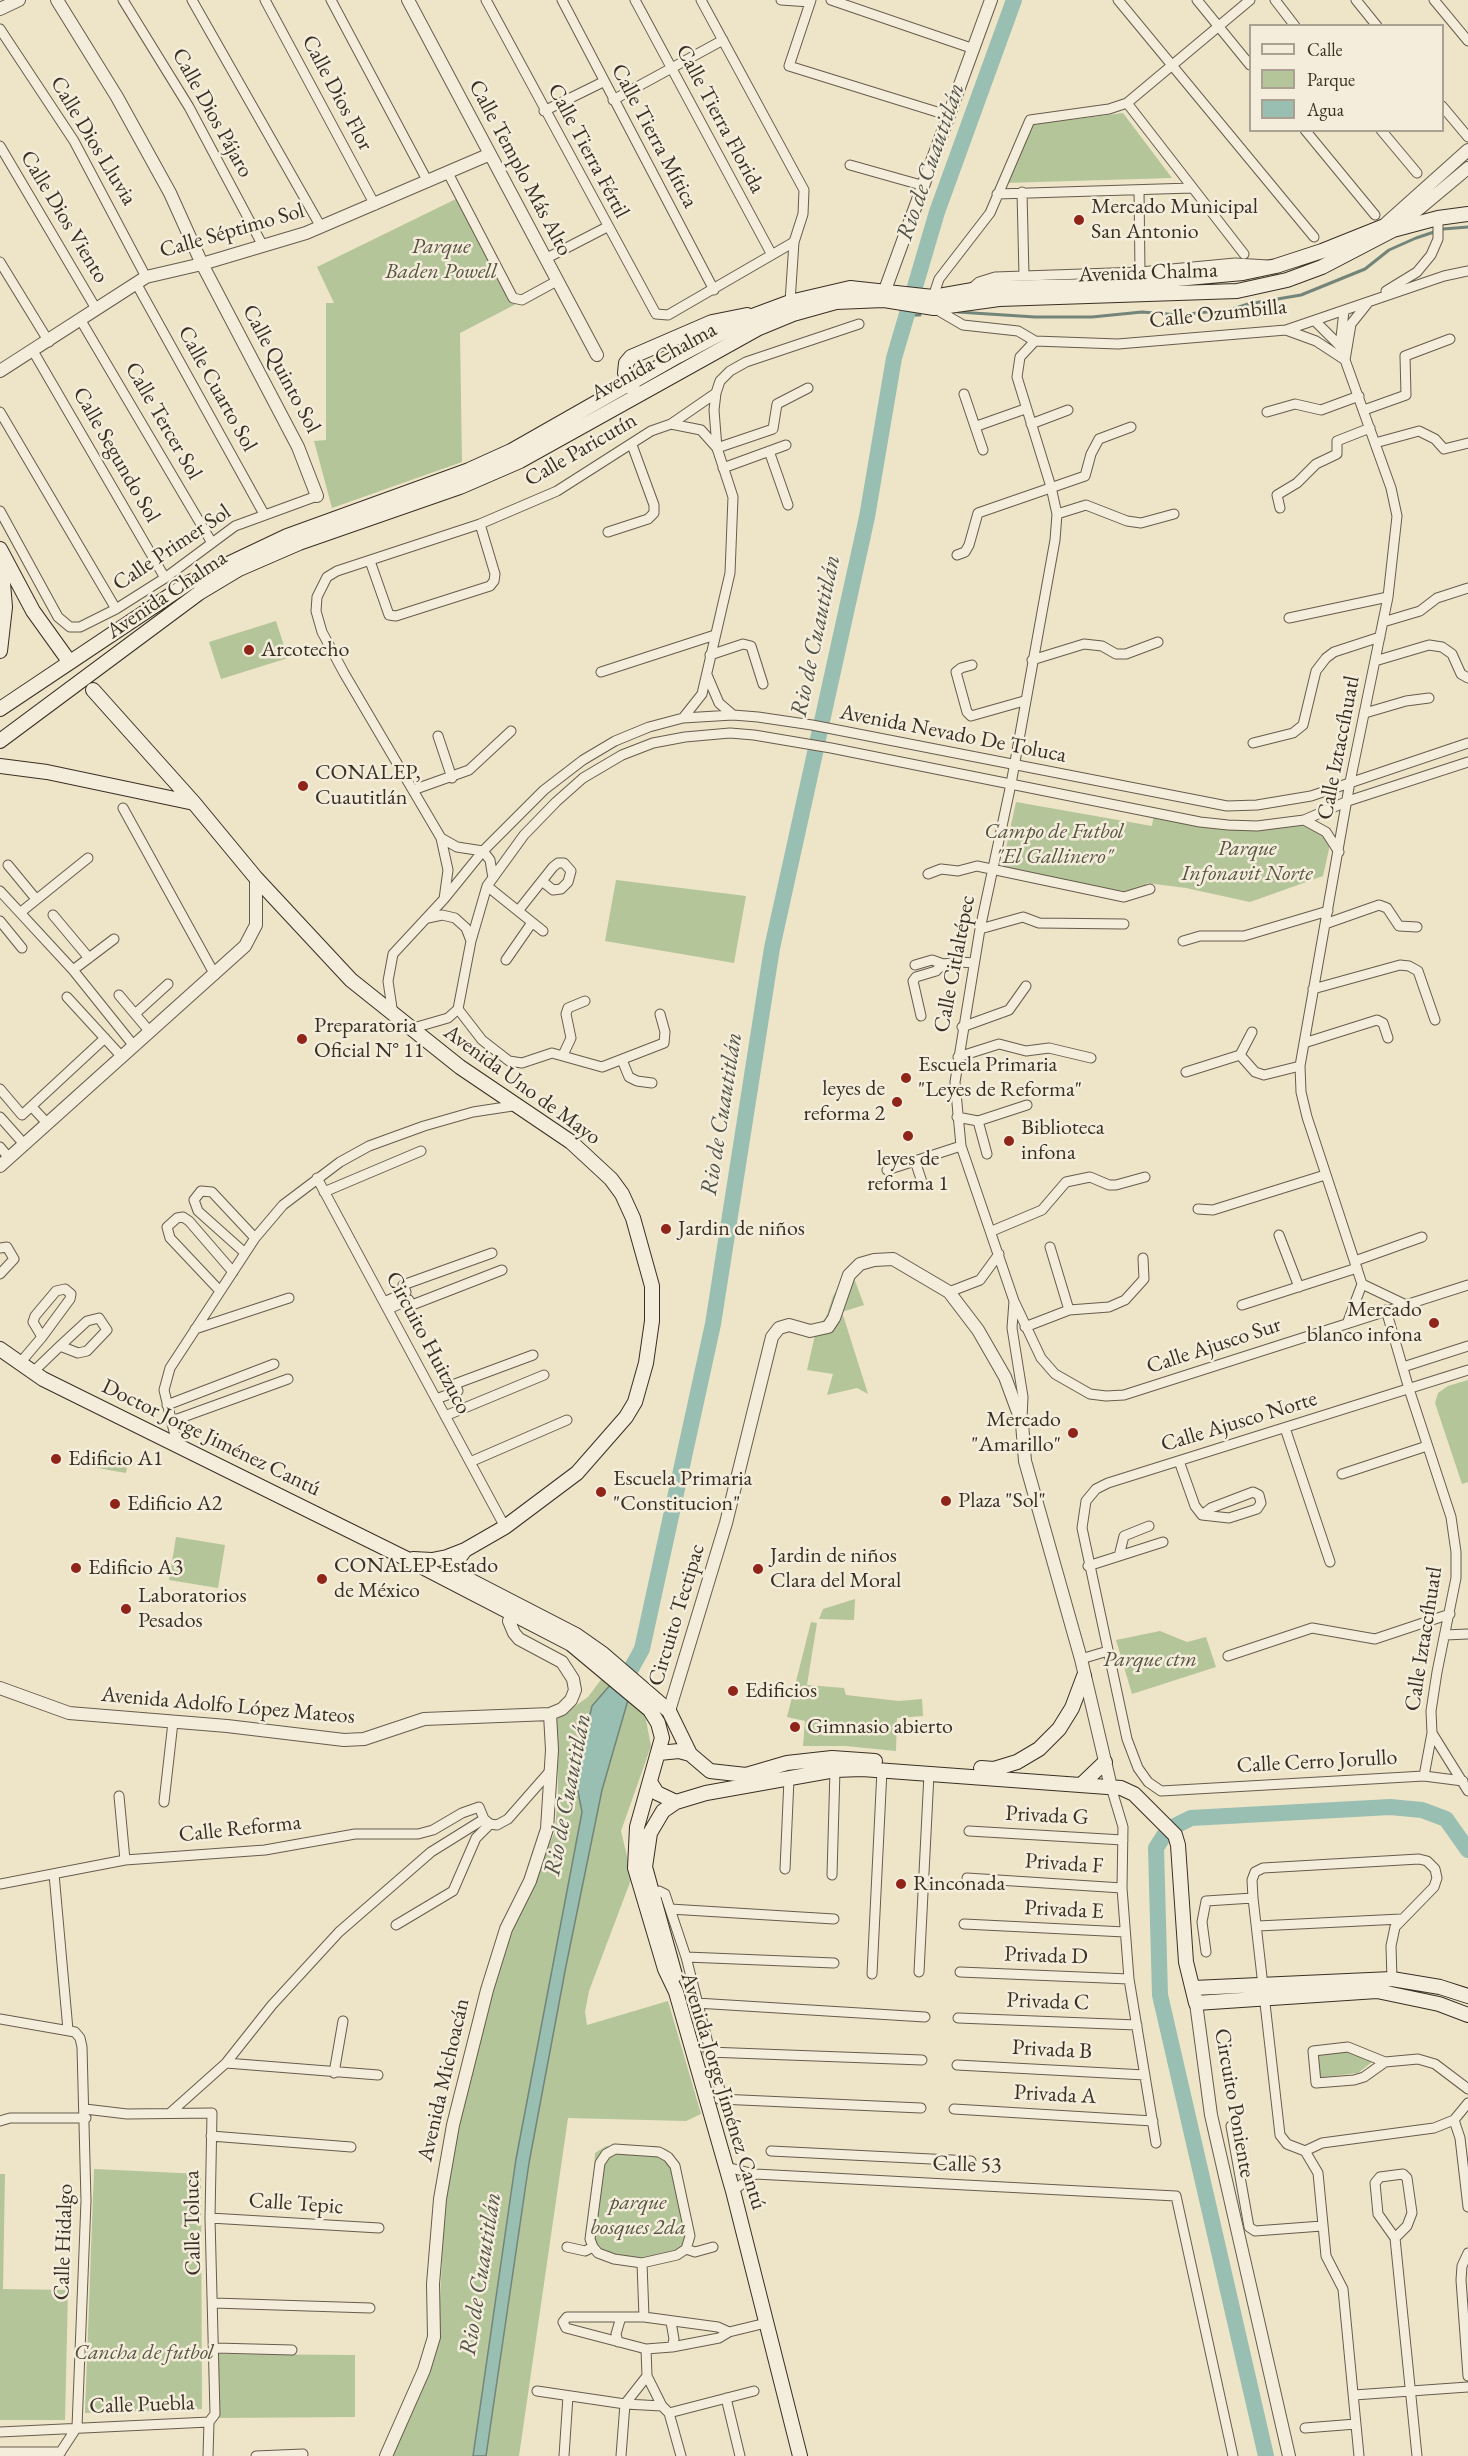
<!DOCTYPE html>
<html>
<head>
<meta charset="utf-8">
<style>
	body { margin:0 }
	#map { position:relative; width:1468px; height:2456px; overflow:hidden; background:#eee4c7; font-family:"EB Garamond",serif }
	canvas { display:block }
	.legend { position:absolute; left:1249px; top:24px; width:195px; height:108px; box-sizing:border-box; background:#f4eddb; border:2px solid #aaa192; margin:0; padding:8px 10px; list-style:none; font-size:18px; color:#3a2f24 }
	.legend li { display:flex; align-items:center; gap:12px; height:30px }
	.legend b { width:30px; border:2px solid #aaa192 }
</style>
</head>
<body>
<div id="map">
<canvas width="1468" height="2456"></canvas>
<ul class="legend">
<li><b style="height:8px;background:#f4eddb"></b>Calle</li>
<li><b style="height:16px;background:#b4c599"></b>Parque</li>
<li><b style="height:16px;background:#99bfb3"></b>Agua</li>
</ul>
</div>
<script>
const ctx = document.querySelector('canvas').getContext('2d');
ctx.lineJoin = 'round';
function fill(path, color) { ctx.fillStyle = color; ctx.fill(path, 'evenodd'); }
const poly = rows => new Path2D(rows.map(r => 'M' + r).join(''));
function trace(path, color, width, dash) { ctx.strokeStyle = color; ctx.lineWidth = width; ctx.lineCap = dash ? 'butt' : 'round'; ctx.setLineDash(dash || []); ctx.stroke(path); }
function label(font, color, halo, rows, align = 'center') {
  ctx.font = font + ' "EB Garamond",serif'; ctx.lineWidth = 5; ctx.setLineDash([]); ctx.textBaseline = 'middle'; ctx.strokeStyle = halo; ctx.fillStyle = color; for (const [text, x, y, turn = 0] of rows) {
    ctx.save(); ctx.translate(x, y); ctx.rotate((+turn || 0) * Math.PI / 180); ctx.textAlign = isNaN(turn) ? turn : align; if (halo) ctx.strokeText(text, 0, 0); ctx.fillText(text, 0, 0); ctx.restore();
  }
}
fill(poly([
	[1123,113,1172,178,1004,183,1030,125],
	[460,197,518,303,460,333,462,462,332,508,314,441,326,440,326,303,334,303,317,267],
	[276,621,288,658,221,679,209,642],
	[1016,802,1152,826,1154,814,1195,820,1262,823,1307,815,1331,840,1323,876,1250,902,1186,888,1147,883,1142,894,1001,871],
	[616,880,746,896,734,963,605,941],
	[851,1270,864,1305,842,1312,868,1394,857,1388,827,1395,833,1374,807,1370,817,1326,826,1318,833,1296],
	[1468,1380,1468,1482,1462,1484,1435,1403,1438,1393,1448,1386],
	[95,1451,129,1457,126,1473,92,1467],
	[176,1537,225,1545,218,1588,169,1580],
	[855,1599,854,1620,819,1619,823,1609],
	[811,1622,817,1623,807,1685,844,1688,846,1695,899,1701,922,1699,923,1716,897,1718,896,1751,845,1746,803,1746,805,1721,787,1717],
	[1160,1631,1187,1642,1206,1637,1216,1667,1132,1694,1116,1640],
	[603,1677,645,1715,651,1746,621,1831,632,1877,589,1991,585,2012,587,2025,668,2001,701,2114,686,2121,568,2118,519,2456,392,2456,438,2342,445,2197,465,2099,489,1999,511,1932,555,1831,558,1793,557,1719,588,1697],
	[1350,2048,1372,2062,1358,2073,1316,2078,1313,2052],
	[606,2146,655,2146,666,2149,673,2154,687,2225,684,2244,674,2255,660,2259,610,2257,591,2243,595,2153],
	[94,2169,201,2174,202,2409,85,2413],
	[0,2174,5,2174,3,2289,68,2290,65,2420,0,2420],
	[219,2354,355,2355,355,2417,218,2418]
]), '#b4c599');
const water = poly([
	[611,1684,628,1700,602,1790,566,1966,529,2163,486,2456,473,2456,516,2159,582,1812,575,1777,592,1706,611,1684]
]);
fill(water, '#99bfb3');
trace(water, '#73857a', 1.5);
trace(poly([
	[958,312,1035,317,1092,317,1142,312,1180,315,1233,309,1248,304,1301,295,1365,269,1389,250,1416,238,1443,229,1468,227],
	[907,315,920,315]
]), '#73857a', 3);
trace(poly([
	[620,1689,642,1649,713,1324,772,948,867,517,894,358,937,212,1014,0],
	[1175,1826,1191,1818,1390,1807,1422,1810,1446,1819,1468,1850],
	[1165,1834,1156,1848,1160,1995,1266,2456]
]), '#99bfb3', 16);
trace(poly([
	[66,657,91,688]
]), '#cac0a6', 14, [14, 7]);
const minor = poly([
	[123,0,189,107,263,246],
	[192,0,321,227],
	[265,0,375,205],
	[331,0,428,182],
	[486,0,656,314,668,315,794,242],
	[562,0,714,290],
	[635,0,772,255],
	[701,0,804,190,803,214,794,242,790,302],
	[781,0,810,2],
	[811,0,789,66,950,116],
	[831,0,974,49],
	[1118,0,1314,237],
	[1197,0,1250,65],
	[1275,0,1295,26],
	[1356,0,1377,26],
	[1434,0,1468,41],
	[0,29,74,141,146,277],
	[613,100,723,40],
	[1127,103,1244,254],
	[1442,106,1468,137],
	[544,111,603,82],
	[1305,130,1375,215],
	[1381,130,1417,173],
	[0,146,95,307],
	[850,165,921,185],
	[448,173,513,298,522,300,555,282],
	[1139,190,1140,272],
	[1022,192,1024,276],
	[997,194,1192,188],
	[545,259,607,227],
	[0,262,49,342],
	[136,283,264,514],
	[971,289,979,282,995,277,1140,272,1235,263,1268,265],
	[1386,291,1417,272,1431,255,1438,239,1438,218],
	[933,297,939,279,990,213,1030,120,1109,109,1127,103,1250,0],
	[934,308,963,325,1018,331,1035,341,1118,344,1286,330,1444,276,1468,271],
	[80,319,212,543],
	[1315,321,1340,346,1391,488,1397,516,1388,597,1350,782,1300,1066,1301,1092,1307,1117,1362,1284,1347,1324],
	[1286,330,1316,341,1345,360,1351,324,1367,304],
	[1340,346,1344,311],
	[33,351,165,578],
	[964,394,983,450],
	[1364,410,1406,395,1405,356,1450,339],
	[0,412,116,609],
	[1267,412,1295,404,1321,410,1359,396],
	[671,424,701,430,717,448],
	[1031,424,1068,410],
	[977,426,1025,409],
	[1375,443,1419,431,1435,439,1444,449,1468,443],
	[717,448,773,429,777,404,808,388],
	[769,451,788,505],
	[723,468,786,445],
	[1280,508,1277,495,1297,483,1316,464,1337,454,1337,441,1370,428],
	[0,511,58,617,70,627,80,627,116,609,165,578,235,526,317,496],
	[1057,514,1086,505,1127,521,1141,523,1174,514],
	[608,532,648,519,654,513,654,505,632,445],
	[957,555,965,552,969,545,978,513,1085,476,1091,454,1099,439,1131,427],
	[370,561,389,615,396,616,490,586,494,581,495,574,480,524],
	[1289,618,1388,597],
	[1383,622,1420,611,1437,598,1468,588],
	[710,655,743,644,751,646,763,684],
	[1032,660,1084,644,1102,646,1116,654,1126,654,1158,642],
	[1375,661,1429,645,1442,647,1452,654,1461,674,1468,678],
	[972,665,961,668,956,672,967,712,971,716,1024,701],
	[601,672,715,635],
	[707,675,719,703,733,715],
	[1365,713,1406,701,1429,698],
	[683,718,702,694,730,573,733,497,717,448,714,410,716,393],
	[438,736,452,778],
	[1253,743,1293,733,1303,725,1316,671,1326,658,1334,652,1380,637],
	[413,790,469,770,511,731],
	[123,808,215,975],
	[1304,820,1326,832,1339,852],
	[441,838,457,847,483,851,490,860,493,878],
	[8,865,36,899],
	[928,874,941,869,958,871,977,866,1124,897,1150,889],
	[487,886,543,931],
	[0,891,73,970,134,1046],
	[444,899,448,870,441,838,344,673,322,632,316,611,317,597,327,577,337,571,480,524,557,491,651,431,671,424,716,393,720,381,730,371,746,362,859,324],
	[518,911,553,867,558,863,564,863,571,871,568,882,561,889,553,890,542,881],
	[21,912,88,858],
	[53,915,89,958],
	[428,918,442,915,455,918,466,928,471,941],
	[0,921,22,948],
	[1325,924,1379,905,1387,908,1399,926,1417,927],
	[980,929,1023,917,1039,923,1124,924],
	[1183,941,1200,936,1244,936,1328,911],
	[506,960,531,924],
	[915,965,932,960,943,964],
	[73,970,114,939],
	[1313,989,1400,965,1409,966,1418,971,1435,1020],
	[119,995,150,1032],
	[67,997,122,1057],
	[458,1009,482,1040,509,1061,522,1063,552,1053,602,1067,664,1043,665,1032,660,1014],
	[135,1014,168,984],
	[393,1015,388,981,393,954,444,899,483,851,544,790,583,760,615,741,649,727,683,718,733,715,758,717,812,725,1227,806,1257,805,1311,796,1468,743],
	[921,1016,913,981,916,977,936,971,943,964,961,962,973,963],
	[962,1027,1009,1010,1026,986],
	[410,1029,448,1018,458,1009,471,941,487,886,524,835,556,802,583,778,622,755,653,743,685,737,730,733,754,735,831,748,1200,822,1228,825,1257,826,1304,820,1348,801,1468,762],
	[1304,1043,1377,1020,1383,1023,1388,1038],
	[563,1055,571,1038,566,1014,568,1008,585,1001],
	[1240,1055,1252,1032],
	[958,1057,999,1044,1026,1051,1049,1048,1091,1058],
	[622,1060,629,1077,637,1081,652,1083],
	[1186,1072,1240,1055,1255,1072,1264,1075,1300,1066],
	[0,1089,22,1115,105,1038],
	[32,1107,47,1123],
	[0,1117,24,1144],
	[957,1117,978,1121,1027,1105],
	[978,1121,987,1154],
	[0,1147,9,1158],
	[915,1161,923,1185],
	[887,1170,961,1146],
	[317,1178,505,1527],
	[324,1192,421,1151],
	[1198,1209,1213,1210,1325,1175],
	[992,1231,1042,1210,1066,1182,1090,1177,1109,1185,1116,1185,1145,1177],
	[1279,1235,1299,1287],
	[1050,1247,1069,1310],
	[0,1248,7,1247,14,1259,0,1274],
	[245,1253,198,1211,194,1200,201,1191,212,1192,255,1238],
	[1355,1261,1422,1237],
	[1362,1284,1404,1304],
	[220,1291,170,1238,167,1227,177,1218,183,1217,189,1221,233,1272],
	[949,1292,980,1280,999,1254],
	[384,1302,406,1292,403,1285,492,1253],
	[1015,1303,1041,1358,1055,1374,1090,1394,1106,1396,1124,1395,1468,1285],
	[1242,1305,1357,1268],
	[388,1309,409,1300,412,1305,502,1270],
	[1386,1310,1409,1389,1451,1517,1456,1552,1456,1578,1437,1672,1431,1711,1432,1733,1424,1776],
	[1025,1327,1069,1310,1109,1307,1125,1300,1144,1279,1143,1258],
	[195,1329,289,1298],
	[20,1363,42,1337,70,1299,71,1294,65,1289,56,1291,35,1316,33,1322,42,1337],
	[1403,1367,1468,1346],
	[33,1372,60,1346,87,1321,99,1318,107,1330,87,1351,78,1353,60,1346],
	[436,1399,458,1391,455,1384,533,1355],
	[167,1405,274,1364],
	[445,1416,544,1375],
	[1022,1419,1023,1397,1012,1328,1014,1301,961,1146,955,1082,980,929,1011,784,1055,540,1057,514,1051,487,1017,377,1020,357,1035,341],
	[172,1421,288,1379],
	[1285,1428,1330,1562],
	[177,1444,164,1390,170,1368,255,1238,283,1205,340,1162,369,1146,424,1126,473,1112,519,1105],
	[1179,1461,1195,1506,1202,1515,1229,1518,1257,1509,1261,1503,1259,1495,1253,1492,1211,1508,1202,1515],
	[470,1462,567,1420],
	[1342,1474,1427,1446],
	[1119,1556,1124,1536,1149,1526],
	[1088,1566,1163,1542],
	[1445,1635,1468,1634],
	[1228,1656,1312,1628,1375,1639,1450,1614],
	[1081,1659,1108,1651],
	[1432,1733,1468,1791],
	[1463,1781,1424,1776,1161,1791,1148,1782,1138,1768,1127,1739,1082,1528,1086,1501,1096,1489,1108,1483,1468,1370],
	[1111,1787,1123,1827,1122,1888,1129,1979,1156,2143],
	[119,1796,125,1860],
	[164,1802,173,1722],
	[969,1831,1123,1840],
	[785,1869,789,1779],
	[54,1874,68,2030],
	[832,1875,835,1770],
	[967,1878,1122,1888],
	[0,1884,125,1860,265,1850,355,1834,418,1834,433,1830,462,1813,479,1807,484,1819,490,1824,497,1825,508,1819,551,1770],
	[652,1893,659,1891,665,1894,686,1957,722,2098],
	[670,1909,834,1919],
	[964,1924,1125,1932],
	[396,1925,453,1891,476,1838,490,1824],
	[1258,1926,1401,1919],
	[1206,1952,1202,1922,1206,1901,1253,1898],
	[686,1957,834,1963],
	[919,1972,929,1774],
	[960,1972,1129,1979],
	[872,1974,882,1770],
	[696,2003,925,2017],
	[958,2018,1137,2025],
	[0,2019,75,2032,80,2038,82,2047,86,2201,77,2427,58,2456],
	[708,2052,922,2060],
	[1385,2062,1364,2077,1354,2080,1316,2083,1313,2051,1348,2047,1385,2062,1418,2059,1435,2064,1468,2089],
	[226,2063,378,2075],
	[957,2065,1145,2075],
	[334,2073,343,2021],
	[719,2099,921,2108],
	[85,2109,127,2114,212,2113,210,2218,215,2414,209,2422,208,2456],
	[954,2109,1153,2121],
	[170,2113,226,2063,272,2005,339,1932,431,1852,484,1819],
	[1454,2120,1460,2138,1468,2207],
	[0,2121,10,2118,86,2118],
	[1231,2126,1249,2227,1255,2231,1322,2226],
	[211,2136,351,2147],
	[615,2149,659,2152,668,2157,675,2166,690,2236,686,2249,677,2255,642,2263,614,2259,598,2253,593,2247,590,2239,600,2163,606,2154,615,2149],
	[771,2151,971,2161],
	[1305,2151,1322,2143,1434,2128,1454,2120,1468,2103],
	[726,2167,755,2174,1176,2196,1233,2456],
	[733,2191,755,2174],
	[210,2218,379,2228],
	[1395,2238,1407,2226,1412,2213,1407,2178,1403,2174,1380,2177,1375,2183,1378,2214,1395,2238,1417,2456],
	[567,2247,585,2251,593,2247],
	[686,2249,695,2252,713,2247],
	[1468,2253,1462,2266,1461,2280,1468,2376],
	[642,2263,644,2317],
	[214,2303,370,2308],
	[671,2322,674,2339,672,2347],
	[729,2332,718,2327,644,2317,567,2317,563,2322,566,2328,646,2349,672,2347,719,2338,729,2332,766,2323],
	[618,2342,616,2334,621,2317],
	[215,2348,292,2350],
	[646,2349,647,2376,662,2406,669,2413,681,2456],
	[537,2391,625,2404,662,2406],
	[1354,2395,1468,2387],
	[726,2398,740,2456],
	[625,2404,647,2376],
	[669,2413,754,2391],
	[1305,2428,1356,2424],
	[0,2432,209,2422],
	[0,2452,61,2452],
	[256,2456,303,2454],
	[564,2456,568,2396],
	[621,2456,625,2404],
	[1359,2456,1343,2289,1326,2256,1318,2173,1305,2151,1287,2144,1280,2135,1253,1898,1252,1880,1255,1872,1263,1868,1419,1859,1427,1861,1435,1869,1437,1878,1434,1887,1395,1927,1391,1946,1392,1979]
]);
const tertiary = poly([
	[57,0,117,97,170,193,202,264,298,447,317,496],
	[408,0,597,355],
	[0,9,19,0],
	[1382,227,1468,150],
	[1396,228,1468,168],
	[885,290,991,0],
	[0,371,146,277,202,264,306,233,488,155],
	[0,1166,245,946,256,925,256,878],
	[0,1688,69,1713,227,1726,344,1740,364,1739,424,1719,550,1714,562,1709,571,1700,575,1690,573,1679,562,1662,519,1639,514,1633,509,1621,514,1606],
	[669,1711,726,1523,772,1337,779,1328,789,1325,810,1331,828,1327,834,1318,849,1275,860,1264,874,1260,893,1259,949,1292,978,1330,1005,1377,1022,1423,1025,1461,1081,1659,1111,1787],
	[1196,2003,1211,2115,1289,2456],
	[386,2456,424,2370,434,2337,433,2284,440,2199,453,2125,487,1990,506,1929,530,1881,547,1829,552,1750,550,1714]
]);
const secondary = poly([
	[633,389,625,373,626,363,631,357,712,322,747,315],
	[0,549,33,611,66,657],
	[0,651,5,607,1,559],
	[93,690,194,803,256,878,351,980,460,1067,571,1142,611,1179,622,1194,633,1218,652,1286,652,1321,646,1363,635,1402,626,1417,577,1473,505,1527,465,1550,447,1557,432,1560,413,1559],
	[0,709,190,582,287,536,469,470,511,451,678,356,755,315,790,302,850,288,933,297,984,288,1099,286,1243,273,1276,266,1322,251,1382,227,1387,229],
	[0,741,199,593,239,569,299,543,460,487,520,461,759,328,793,314,836,302,884,300,934,308,999,299,1237,291,1287,280,1322,267,1393,230,1438,218,1468,214],
	[0,766,47,772,194,803],
	[0,1349,43,1379,407,1559,571,1644,650,1710,658,1723,662,1738,637,1827,635,1868,665,1969,676,1992,733,2191,800,2456],
	[465,1550,453,1566,454,1572,576,1635,603,1654,669,1711,690,1754,710,1771,746,1775,787,1763,832,1758,875,1761],
	[659,1753,679,1751,690,1754],
	[981,1768,994,1769,1017,1762,1039,1749,1059,1729,1072,1708,1084,1676],
	[650,1782,657,1793,676,1802],
	[1081,1785,1105,1762],
	[675,1975,645,1867,650,1833,663,1811,676,1802,706,1793,835,1770,862,1769,1121,1788,1134,1794,1175,1835,1178,1845,1186,1962,1196,2003,1377,1991,1439,2004,1468,2015],
	[1193,1988,1392,1979,1440,1987,1468,1996]
]);
trace(minor, '#675c4d', 11);
trace(tertiary, '#675c4d', 14);
trace(secondary, '#3a2f24', 16);
trace(minor, '#f4eddb', 9);
trace(tertiary, '#f4eddb', 12);
trace(secondary, '#f4eddb', 14);
for (const [x, y, r, color] of [
	[1079,220,6,"#8f2418"],
	[249,650,6,"#8f2418"],
	[303,786,6,"#8f2418"],
	[302,1039,6,"#8f2418"],
	[906,1078,6,"#8f2418"],
	[897,1102,6,"#8f2418"],
	[908,1136,6,"#8f2418"],
	[1009,1141,6,"#8f2418"],
	[666,1229,6,"#8f2418"],
	[1434,1323,6,"#8f2418"],
	[1073,1433,6,"#8f2418"],
	[56,1459,6,"#8f2418"],
	[601,1492,6,"#8f2418"],
	[946,1501,6,"#8f2418"],
	[115,1504,6,"#8f2418"],
	[76,1568,6,"#8f2418"],
	[758,1569,6,"#8f2418"],
	[322,1579,6,"#8f2418"],
	[126,1609,6,"#8f2418"],
	[733,1691,6,"#8f2418"],
	[795,1727,6,"#8f2418"],
	[901,1884,6,"#8f2418"]
]) { const dot = new Path2D(); dot.arc(x, y, r, 0, 2 * Math.PI); ctx.fillStyle = color; ctx.fill(dot); trace(dot, '#f4eddb', 2); }
label('22px', '#3a2f24', '#f4eddb', [
	["Calle Dios Flor",337,93,62],
	["Calle Dios Pájaro",212,113,61],
	["Calle Tierra Florida",720,119,62],
	["Calle Tierra Mítica",654,136,62],
	["Calle Dios Lluvia",93,141,59],
	["Calle Tierra Fértil",588,151,62],
	["Calle Templo Más Alto",520,168,62],
	["Calle Dios Viento",64,217,59],
	["Calle Séptimo Sol",232,231,-16],
	["Avenida Chalma",1148,273,-2],
	["Calle Ozumbilla",1218,314,-6],
	["Avenida Chalma",654,362,-29],
	["Calle Quinto Sol",281,369,62],
	["Calle Cuarto Sol",217,389,61],
	["Calle Tercer Sol",163,421,60],
	["Calle Paricutín",581,450,-30],
	["Calle Segundo Sol",116,455,60],
	["Calle Primer Sol",172,548,-34],
	["Avenida Chalma",167,595,-34],
	["Avenida Nevado De Toluca",953,734,11],
	["Calle Iztaccíhuatl",1339,748,-79],
	["Calle Citlaltépec",955,964,-79],
	["Avenida Uno de Mayo",522,1085,36],
	["Circuito Huitzuco",428,1343,62],
	["Calle Ajusco Sur",1214,1346,-18],
	["Calle Ajusco Norte",1239,1422,-17],
	["Doctor Jorge Jiménez Cantú",211,1438,26],
	["Circuito Tectipac",677,1615,-73],
	["Calle Iztaccíhuatl",1424,1639,-81],
	["Avenida Adolfo López Mateos",228,1706,5],
	["Calle Cerro Jorullo",1317,1762,-3],
	["Privada G",1047,1816,3],
	["Calle Reforma",240,1829,-6],
	["Privada F",1064,1864,4],
	["Privada E",1064,1910,3],
	["Privada D",1046,1956,2],
	["Privada C",1048,2002,2],
	["Privada B",1052,2050,3],
	["Avenida Michoacán",444,2080,-77],
	["Avenida Jorge Jiménez Cantú",723,2091,73],
	["Privada A",1055,2095,3],
	["Circuito Poniente",1234,2103,80],
	["Calle 53",967,2165,2],
	["Calle Tepic",296,2204,4],
	["Calle Toluca",193,2223,-91],
	["Calle Hidalgo",64,2242,-88],
	["Calle Puebla",142,2405,-2]
]);
label('22px', '#3a2f24', '#f4eddb', [
	["Mercado Municipal",1091,207],
	["San Antonio",1091,232],
	["Arcotecho",261,650],
	["CONALEP,",315,773],
	["Cuautitlán",315,798],
	["Preparatoria",314,1026],
	["Oficial N° 11",314,1051],
	["Escuela Primaria",918,1065],
	["\"Leyes de Reforma\"",918,1090],
	["leyes de",885,1089,"right"],
	["reforma 2",885,1114,"right"],
	["Biblioteca",1021,1128],
	["infona",1021,1153],
	["leyes de",908,1159,"center"],
	["reforma 1",908,1184,"center"],
	["Jardin de niños",678,1229],
	["Mercado",1422,1310,"right"],
	["blanco infona",1422,1335,"right"],
	["Mercado",1061,1420,"right"],
	["\"Amarillo\"",1061,1445,"right"],
	["Edificio A1",68,1459],
	["Escuela Primaria",613,1479],
	["\"Constitucion\"",613,1504],
	["Plaza \"Sol\"",958,1501],
	["Edificio A2",127,1504],
	["Jardin de niños",770,1556],
	["Clara del Moral",770,1581],
	["CONALEP Estado",334,1566],
	["de México",334,1591],
	["Edificio A3",88,1568],
	["Laboratorios",138,1596],
	["Pesados",138,1621],
	["Edificios",745,1691],
	["Gimnasio abierto",807,1727],
	["Rinconada",913,1884]
], 'left');
label('italic 22px', '#585441', '#f4eddb', [
	["Parque",441,247],
	["Baden Powell",441,272],
	["Campo de Futbol",1054,832],
	["\"El Gallinero\"",1054,857],
	["Parque",1247,849],
	["Infonavit Norte",1247,874],
	["Parque ctm",1150,1660],
	["parque",638,2203],
	["bosques 2da",638,2228],
	["Cancha de futbol",144,2353]
]);
label('italic 24px', '#525348', '#f4eddb', [
	["Rio de Cuautitlán",931,162,-71],
	["Rio de Cuautitlán",816,636,-78],
	["Rio de Cuautitlán",722,1114,-81],
	["Rio de Cuautitlán",568,1795,-79],
	["Rio de Cuautitlán",481,2274,-81]
]);
</script>
</body>
</html>
